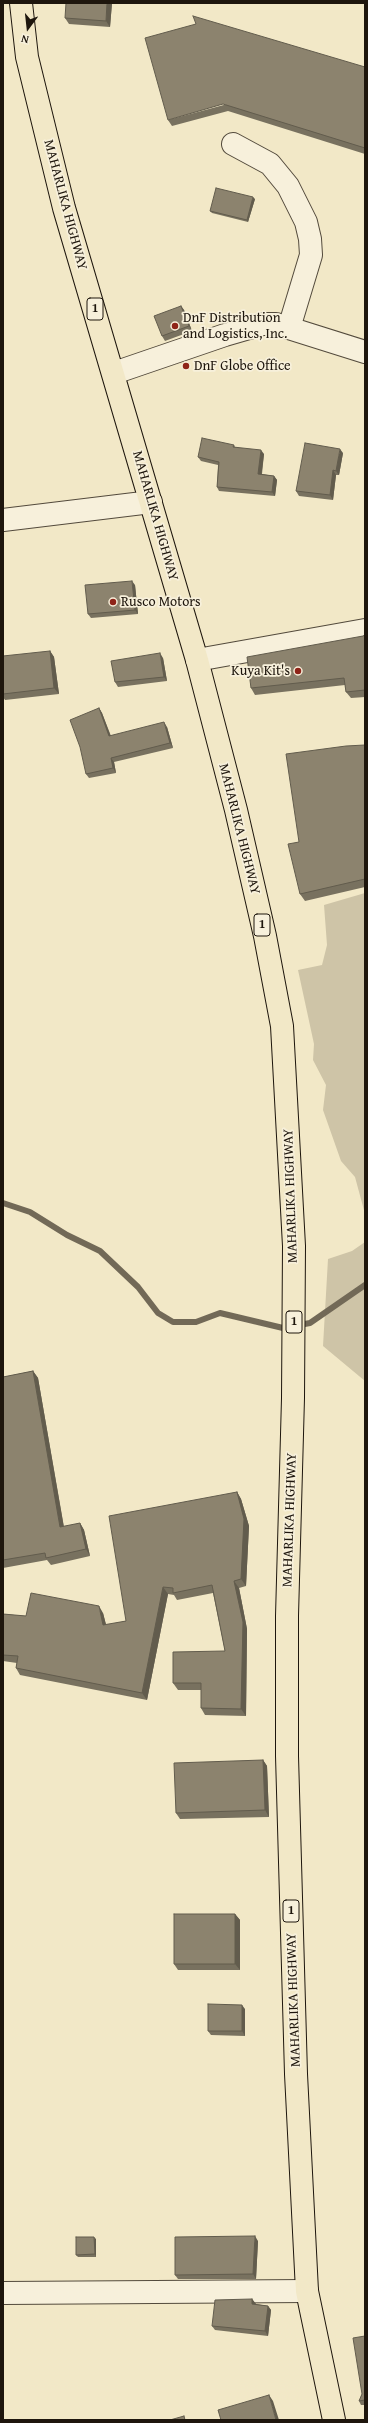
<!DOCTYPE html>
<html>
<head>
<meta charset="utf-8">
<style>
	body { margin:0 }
	#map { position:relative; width:368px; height:2423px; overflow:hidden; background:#f2e8c7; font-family:"Gentium Book Plus",serif }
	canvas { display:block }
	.frame { position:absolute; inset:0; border:4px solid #1e160d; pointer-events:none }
	.north { position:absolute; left:8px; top:8px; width:40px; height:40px; -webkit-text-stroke:3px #f7f0db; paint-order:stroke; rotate:195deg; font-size:11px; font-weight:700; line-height:16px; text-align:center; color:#1e160d }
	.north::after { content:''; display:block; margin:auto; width:14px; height:18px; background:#1e160d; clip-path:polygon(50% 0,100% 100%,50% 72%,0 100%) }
</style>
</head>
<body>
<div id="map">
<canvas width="368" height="2423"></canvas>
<div class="frame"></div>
<div class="north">N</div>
</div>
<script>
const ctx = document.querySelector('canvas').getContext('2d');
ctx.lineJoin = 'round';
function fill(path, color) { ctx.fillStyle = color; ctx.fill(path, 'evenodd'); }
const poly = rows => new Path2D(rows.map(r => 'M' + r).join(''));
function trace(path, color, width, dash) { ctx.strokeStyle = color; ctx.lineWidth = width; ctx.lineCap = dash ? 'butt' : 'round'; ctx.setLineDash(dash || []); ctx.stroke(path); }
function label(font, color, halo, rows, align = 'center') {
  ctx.font = font + ' "Gentium Book Plus",serif'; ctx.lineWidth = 3.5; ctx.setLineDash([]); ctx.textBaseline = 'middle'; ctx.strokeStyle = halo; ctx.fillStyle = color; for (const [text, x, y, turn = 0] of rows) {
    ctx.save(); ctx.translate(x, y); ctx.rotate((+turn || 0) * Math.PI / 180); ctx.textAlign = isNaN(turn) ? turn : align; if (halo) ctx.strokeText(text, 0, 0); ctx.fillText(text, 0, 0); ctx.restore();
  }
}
fill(poly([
	[365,893,365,1214,355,1177,341,1161,323,1110,326,1085,313,1060,314,1044,298,970,322,965,327,945,324,905],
	[365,1242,365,1381,323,1346,328,1259,352,1251]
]), '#cec4a7');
trace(poly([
	[3,1203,30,1212,67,1235,100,1251,138,1287,158,1313,173,1322,196,1322,220,1313,283,1328,310,1323,365,1285]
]), '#726957', 6);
const minor = poly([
	[233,144,270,164,288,186,306,222,310,239,311,255,289,328],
	[114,373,225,335,263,324,276,324,365,352],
	[3,520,151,502],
	[197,660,365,630],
	[3,2293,307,2291]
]);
const major = poly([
	[21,3,27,57,64,208,197,660,236,810,265,936,282,1026,294,1246,293,1398,287,1616,287,1756,296,2074,307,2291,334,2420]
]);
trace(minor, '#534a3c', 24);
trace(major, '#1e160d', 24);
trace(minor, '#f7f0db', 22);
trace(major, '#f2e8c7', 22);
fill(poly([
	[112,3,110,27,69,24,65,18],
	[365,67,365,154,228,111,172,126,168,120],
	[255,199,248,222,212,213,210,211],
	[181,306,184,310,192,331,165,341,162,336],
	[234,445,235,447,264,454,262,474,274,476,277,480,275,496,219,491,217,487,218,465,201,461,198,457],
	[343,453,339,475,336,475,333,500,299,496,296,491],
	[135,585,138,614,91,618,88,614],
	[365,635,365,697,351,698,346,692,345,685,255,695,251,688],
	[50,651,54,657,59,694,5,700,3,697,3,694],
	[163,658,167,681,118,687,115,682],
	[99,708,102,713,111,736,167,727,173,748,114,762,116,773,89,778,86,774],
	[365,745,365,887,305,901,300,894,299,842],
	[33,1371,38,1378,64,1527,80,1523,84,1530,90,1556,51,1565,47,1560,3,1568,3,1377],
	[237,1492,241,1499,249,1526,246,1586,239,1588,247,1629,246,1716,205,1715,201,1708,201,1690,178,1690,173,1683,225,1651,213,1593,177,1600,174,1595,168,1594,147,1700,20,1675,16,1668,17,1663,3,1661,3,1614,26,1616,103,1613,106,1625,126,1621],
	[263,1760,267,1766,269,1817,180,1819,176,1813],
	[235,1914,240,1920,240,1970,178,1970,174,1964],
	[245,2009,245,2036,211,2035,208,2031],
	[96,2239,96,2257,78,2257,76,2255],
	[258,2241,256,2279,178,2279,175,2275],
	[252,2299,256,2304,268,2306,271,2310,268,2336,215,2330,212,2326],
	[365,2336,365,2405,361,2405,359,2401,362,2394]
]), '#78715f');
fill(poly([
	[107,3,112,3,110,27,106,21],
	[253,197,255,199,248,222,247,220],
	[181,306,184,310,192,331,189,326],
	[340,449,343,453,339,475,336,471],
	[261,450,264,454,261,478,258,474],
	[333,470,336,475,333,500,330,495],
	[274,476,277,480,275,496,272,492],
	[132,581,135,585,138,614,135,610],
	[50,651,54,657,59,694,54,688],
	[160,653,163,658,167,681,164,677],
	[99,708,102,713,112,740,109,736],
	[164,722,167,727,173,748,170,743],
	[111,758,114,762,116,773,113,768],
	[33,1371,38,1378,65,1534,60,1527],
	[237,1492,241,1499,249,1526,246,1586,241,1579],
	[80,1523,84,1530,90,1556,86,1549],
	[234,1581,239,1588,247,1629,246,1716,241,1709],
	[163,1587,168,1594,147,1700,142,1693],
	[99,1606,103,1613,108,1632,103,1625],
	[263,1760,267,1766,269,1817,265,1810],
	[235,1914,240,1920,240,1970,235,1964],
	[242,2005,245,2009,245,2036,242,2031],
	[255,2236,258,2241,256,2279,253,2274],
	[94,2237,96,2239,96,2257,95,2254],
	[252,2299,256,2304,255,2308,252,2304],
	[268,2306,271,2310,268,2336,265,2331],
	[269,2395,273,2401,279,2420,276,2420]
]), '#625c4d');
const building = poly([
	[66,3,107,3,106,21,65,18,66,3],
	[193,16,365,67,365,148,223,104,168,120,145,38,196,24,193,16],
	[216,188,253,197,247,220,210,211,216,188],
	[181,306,189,326,162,336,154,316,181,306],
	[202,438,234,445,233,447,261,450,258,474,274,476,272,492,217,487,219,462,198,457,202,438],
	[305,443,340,449,336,471,333,470,330,495,296,491,305,443],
	[132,581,135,610,88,614,85,585,132,581],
	[365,635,365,690,346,692,344,678,251,688,247,657,363,636,365,635],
	[50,651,54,688,3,694,3,656,50,651],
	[160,653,164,677,115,682,111,661,160,653],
	[99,708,109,736,164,722,170,743,111,758,113,768,86,774,80,747,70,720,99,708],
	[365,745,365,879,300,894,288,844,299,842,286,754,346,746,365,745],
	[33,1371,60,1527,80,1523,86,1549,46,1558,45,1553,3,1560,3,1377,33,1371],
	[237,1492,244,1519,241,1579,234,1581,243,1622,241,1709,201,1708,201,1683,173,1683,173,1652,225,1651,212,1585,173,1593,173,1588,163,1587,142,1693,16,1668,18,1656,3,1655,3,1614,26,1616,31,1593,99,1606,103,1625,126,1621,109,1516,237,1492],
	[263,1760,265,1810,176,1813,174,1763,263,1760],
	[174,1914,235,1914,235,1964,174,1964,174,1914],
	[208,2004,242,2005,242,2031,208,2031,208,2004],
	[255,2236,253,2274,175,2275,175,2237,255,2236],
	[76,2237,94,2237,95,2254,76,2255,76,2237],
	[252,2299,252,2304,268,2306,265,2331,212,2326,215,2300,252,2299],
	[365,2336,365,2400,359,2401,362,2394,353,2338,365,2336],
	[269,2395,276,2420,221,2420,218,2410,269,2395],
	[184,2416,185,2420,170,2420,184,2416]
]);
fill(building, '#8c836e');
trace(building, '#625c4d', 1);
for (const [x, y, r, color] of [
	[175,326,4,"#8f2418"],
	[186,366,4,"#8f2418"],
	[113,602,4,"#8f2418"],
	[298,671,4,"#8f2418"]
]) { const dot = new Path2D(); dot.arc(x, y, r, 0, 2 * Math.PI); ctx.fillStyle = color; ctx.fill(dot); trace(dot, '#f7f0db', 1.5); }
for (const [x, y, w] of [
	[95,309,16],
	[262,925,16],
	[294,1322,16],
	[291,1911,16]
]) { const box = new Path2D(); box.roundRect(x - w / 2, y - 11, w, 22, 3); ctx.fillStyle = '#f7f0db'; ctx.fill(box); trace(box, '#1e160d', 1); }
label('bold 13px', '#1e160d', null, [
	["1",95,309],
	["1",262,925],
	["1",294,1322],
	["1",291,1911]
]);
label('14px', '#1e160d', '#f7f0db', [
	["MAHARLIKA HIGHWAY",65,205,75],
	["MAHARLIKA HIGHWAY",155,516,74],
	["MAHARLIKA HIGHWAY",239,829,76],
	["MAHARLIKA HIGHWAY",291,1196,-92],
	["MAHARLIKA HIGHWAY",290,1520,-88],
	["MAHARLIKA HIGHWAY",294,2000,-92]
]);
label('14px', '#1e160d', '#f7f0db', [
	["DnF Distribution",183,318],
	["and Logistics, Inc.",183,334],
	["DnF Globe Office",194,366],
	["Rusco Motors",121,602],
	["Kuya Kit's",290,671,"right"]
], 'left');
</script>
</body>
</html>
